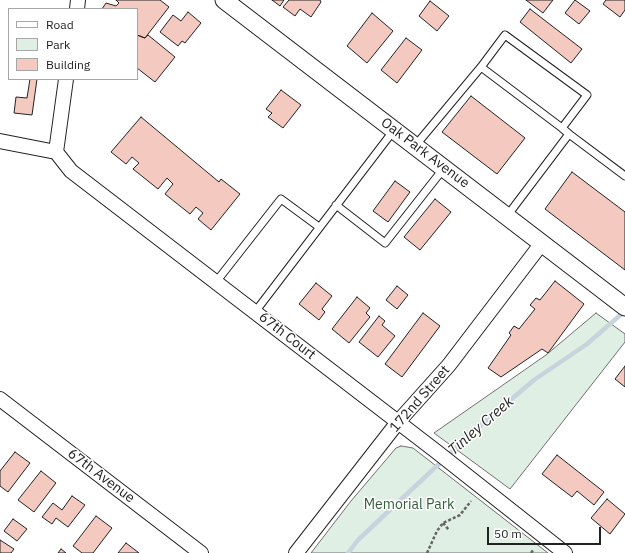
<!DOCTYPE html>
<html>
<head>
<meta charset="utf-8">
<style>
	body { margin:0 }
	#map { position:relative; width:625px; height:553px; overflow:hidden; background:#fff; font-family:"IBM Plex Sans",sans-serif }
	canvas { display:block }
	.legend { position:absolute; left:8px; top:8px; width:130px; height:72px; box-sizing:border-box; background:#fff; border:1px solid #a7a7a7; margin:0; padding:5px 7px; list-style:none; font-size:12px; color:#222 }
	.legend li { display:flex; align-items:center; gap:8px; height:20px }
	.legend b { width:20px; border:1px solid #a7a7a7 }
	.scale { position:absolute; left:487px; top:527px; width:114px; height:18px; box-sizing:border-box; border:2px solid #222; border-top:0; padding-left:5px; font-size:12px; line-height:14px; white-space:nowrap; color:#222; -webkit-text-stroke:3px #fff; paint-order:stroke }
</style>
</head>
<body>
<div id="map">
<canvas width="625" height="553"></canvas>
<ul class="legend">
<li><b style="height:5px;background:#fff"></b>Road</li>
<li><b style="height:11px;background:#e0efe3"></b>Park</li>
<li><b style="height:11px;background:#f3c9c0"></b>Building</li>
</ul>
<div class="scale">50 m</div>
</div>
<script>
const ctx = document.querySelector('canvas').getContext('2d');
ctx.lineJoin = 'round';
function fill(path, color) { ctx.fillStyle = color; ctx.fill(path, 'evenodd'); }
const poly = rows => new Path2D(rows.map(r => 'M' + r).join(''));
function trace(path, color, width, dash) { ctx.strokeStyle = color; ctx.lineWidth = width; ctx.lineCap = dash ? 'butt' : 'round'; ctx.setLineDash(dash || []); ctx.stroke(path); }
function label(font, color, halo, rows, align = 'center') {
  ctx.font = font + ' "IBM Plex Sans",sans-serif'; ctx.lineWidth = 3; ctx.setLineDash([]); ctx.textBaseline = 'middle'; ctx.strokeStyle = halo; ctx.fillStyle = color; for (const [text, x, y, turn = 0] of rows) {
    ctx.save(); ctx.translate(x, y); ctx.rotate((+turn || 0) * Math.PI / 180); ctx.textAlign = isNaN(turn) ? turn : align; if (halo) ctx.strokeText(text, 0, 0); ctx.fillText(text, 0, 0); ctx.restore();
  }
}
const green = poly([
	[596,313,625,334,625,342,510,489,434,433,546,355,596,313],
	[401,446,413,448,548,553,311,553,351,501,396,448,401,446]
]);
fill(green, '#e0efe3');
trace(green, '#6f6f6f', 1);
trace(poly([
	[348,553,358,540,474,431,534,380,587,344,625,311]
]), '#c7d3dd', 4.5);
const building = poly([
	[116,0,160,0,169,7,145,38,137,35,137,9,102,9,106,3,116,6,119,3,116,0],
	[272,0,284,0,280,6,272,0],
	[289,0,320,0,321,2,311,17,300,9,295,16,283,7,289,0],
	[526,0,553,0,543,13,526,0],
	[575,0,590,11,579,24,565,13,575,0],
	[606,0,625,0,625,10,620,17,603,4,606,0],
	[430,1,449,16,437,31,419,16,430,1],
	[530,9,582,49,571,63,520,22,530,9],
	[188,12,201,23,185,43,182,41,178,46,160,32,173,15,181,21,188,12],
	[372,13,393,31,367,63,347,46,372,13],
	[137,35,145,38,148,35,175,57,155,82,137,68,137,35],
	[406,38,422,50,397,83,381,70,406,38],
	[30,79,37,79,32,115,14,113,16,97,27,98,30,79],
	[281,90,301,105,283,128,268,117,272,113,266,109,281,90],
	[471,96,525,138,497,174,442,132,471,96],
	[141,117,219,182,221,179,240,194,211,230,198,219,203,213,196,207,190,214,165,194,173,184,167,178,158,189,133,169,139,163,132,157,126,164,111,152,141,117],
	[572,172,625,212,625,270,545,209,572,172],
	[395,181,410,192,388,222,373,211,395,181],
	[435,199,451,212,420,250,404,237,435,199],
	[555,281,584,304,548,353,542,349,501,377,488,368,511,335,509,333,514,326,519,329,535,309,530,305,536,298,540,300,555,281],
	[316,283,332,296,322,309,325,312,319,320,299,304,316,283],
	[397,286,408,295,397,309,386,300,397,286],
	[357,297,370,308,366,313,370,317,349,343,332,329,357,297],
	[423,313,440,326,402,377,385,364,423,313],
	[379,316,385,321,382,325,395,336,378,357,359,342,379,316],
	[625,366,625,387,615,379,625,366],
	[15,452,30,463,8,492,0,486,0,471,15,452],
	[557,455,604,492,594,505,577,491,572,497,542,474,557,455],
	[41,471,56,483,34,512,18,500,41,471],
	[72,496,85,505,68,527,56,518,52,524,42,517,53,503,62,510,72,496],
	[607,499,625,514,610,534,591,518,607,499],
	[96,516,112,528,93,553,82,553,73,546,96,516],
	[13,519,27,529,17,541,4,531,13,519],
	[0,540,14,549,11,553,0,553,0,540],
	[126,543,139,553,118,553,126,543],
	[61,549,66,553,58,553,61,549]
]);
fill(building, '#f3c9c0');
trace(building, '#222', 1);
const service = poly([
	[562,128,587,95,505,35,481,67,562,128,569,134],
	[415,146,481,67],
	[336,205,385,243,444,168],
	[507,216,569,134,625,176],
	[216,282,281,199,319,227],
	[255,312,394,130]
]);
const minor = poly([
	[77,9,78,0],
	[0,141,56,152,71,171,437,452,565,553],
	[56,152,66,79],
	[0,399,201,553],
	[296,553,398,422,449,365,542,243]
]);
const tertiary = poly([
	[224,0,625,307]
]);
trace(service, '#222', 9);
trace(minor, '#222', 16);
trace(tertiary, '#222', 19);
trace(poly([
	[443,523,449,530],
	[427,553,437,531,443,523,460,515,471,501],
	[531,553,534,549]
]), '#646464', 2.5, [3, 2]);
trace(service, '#fff', 7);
trace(minor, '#fff', 14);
trace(tertiary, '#fff', 17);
label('14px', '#222', '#fff', [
	["Oak Park Avenue",425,153,37],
	["67th Court",287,336,38],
	["172nd Street",420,399,-49],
	["67th Avenue",101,476,37]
]);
label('14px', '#2f5e38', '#fff', [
	["Memorial Park",409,505]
]);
label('italic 15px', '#222', '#fff', [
	["Tinley Creek",481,426,-41]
]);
</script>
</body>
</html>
